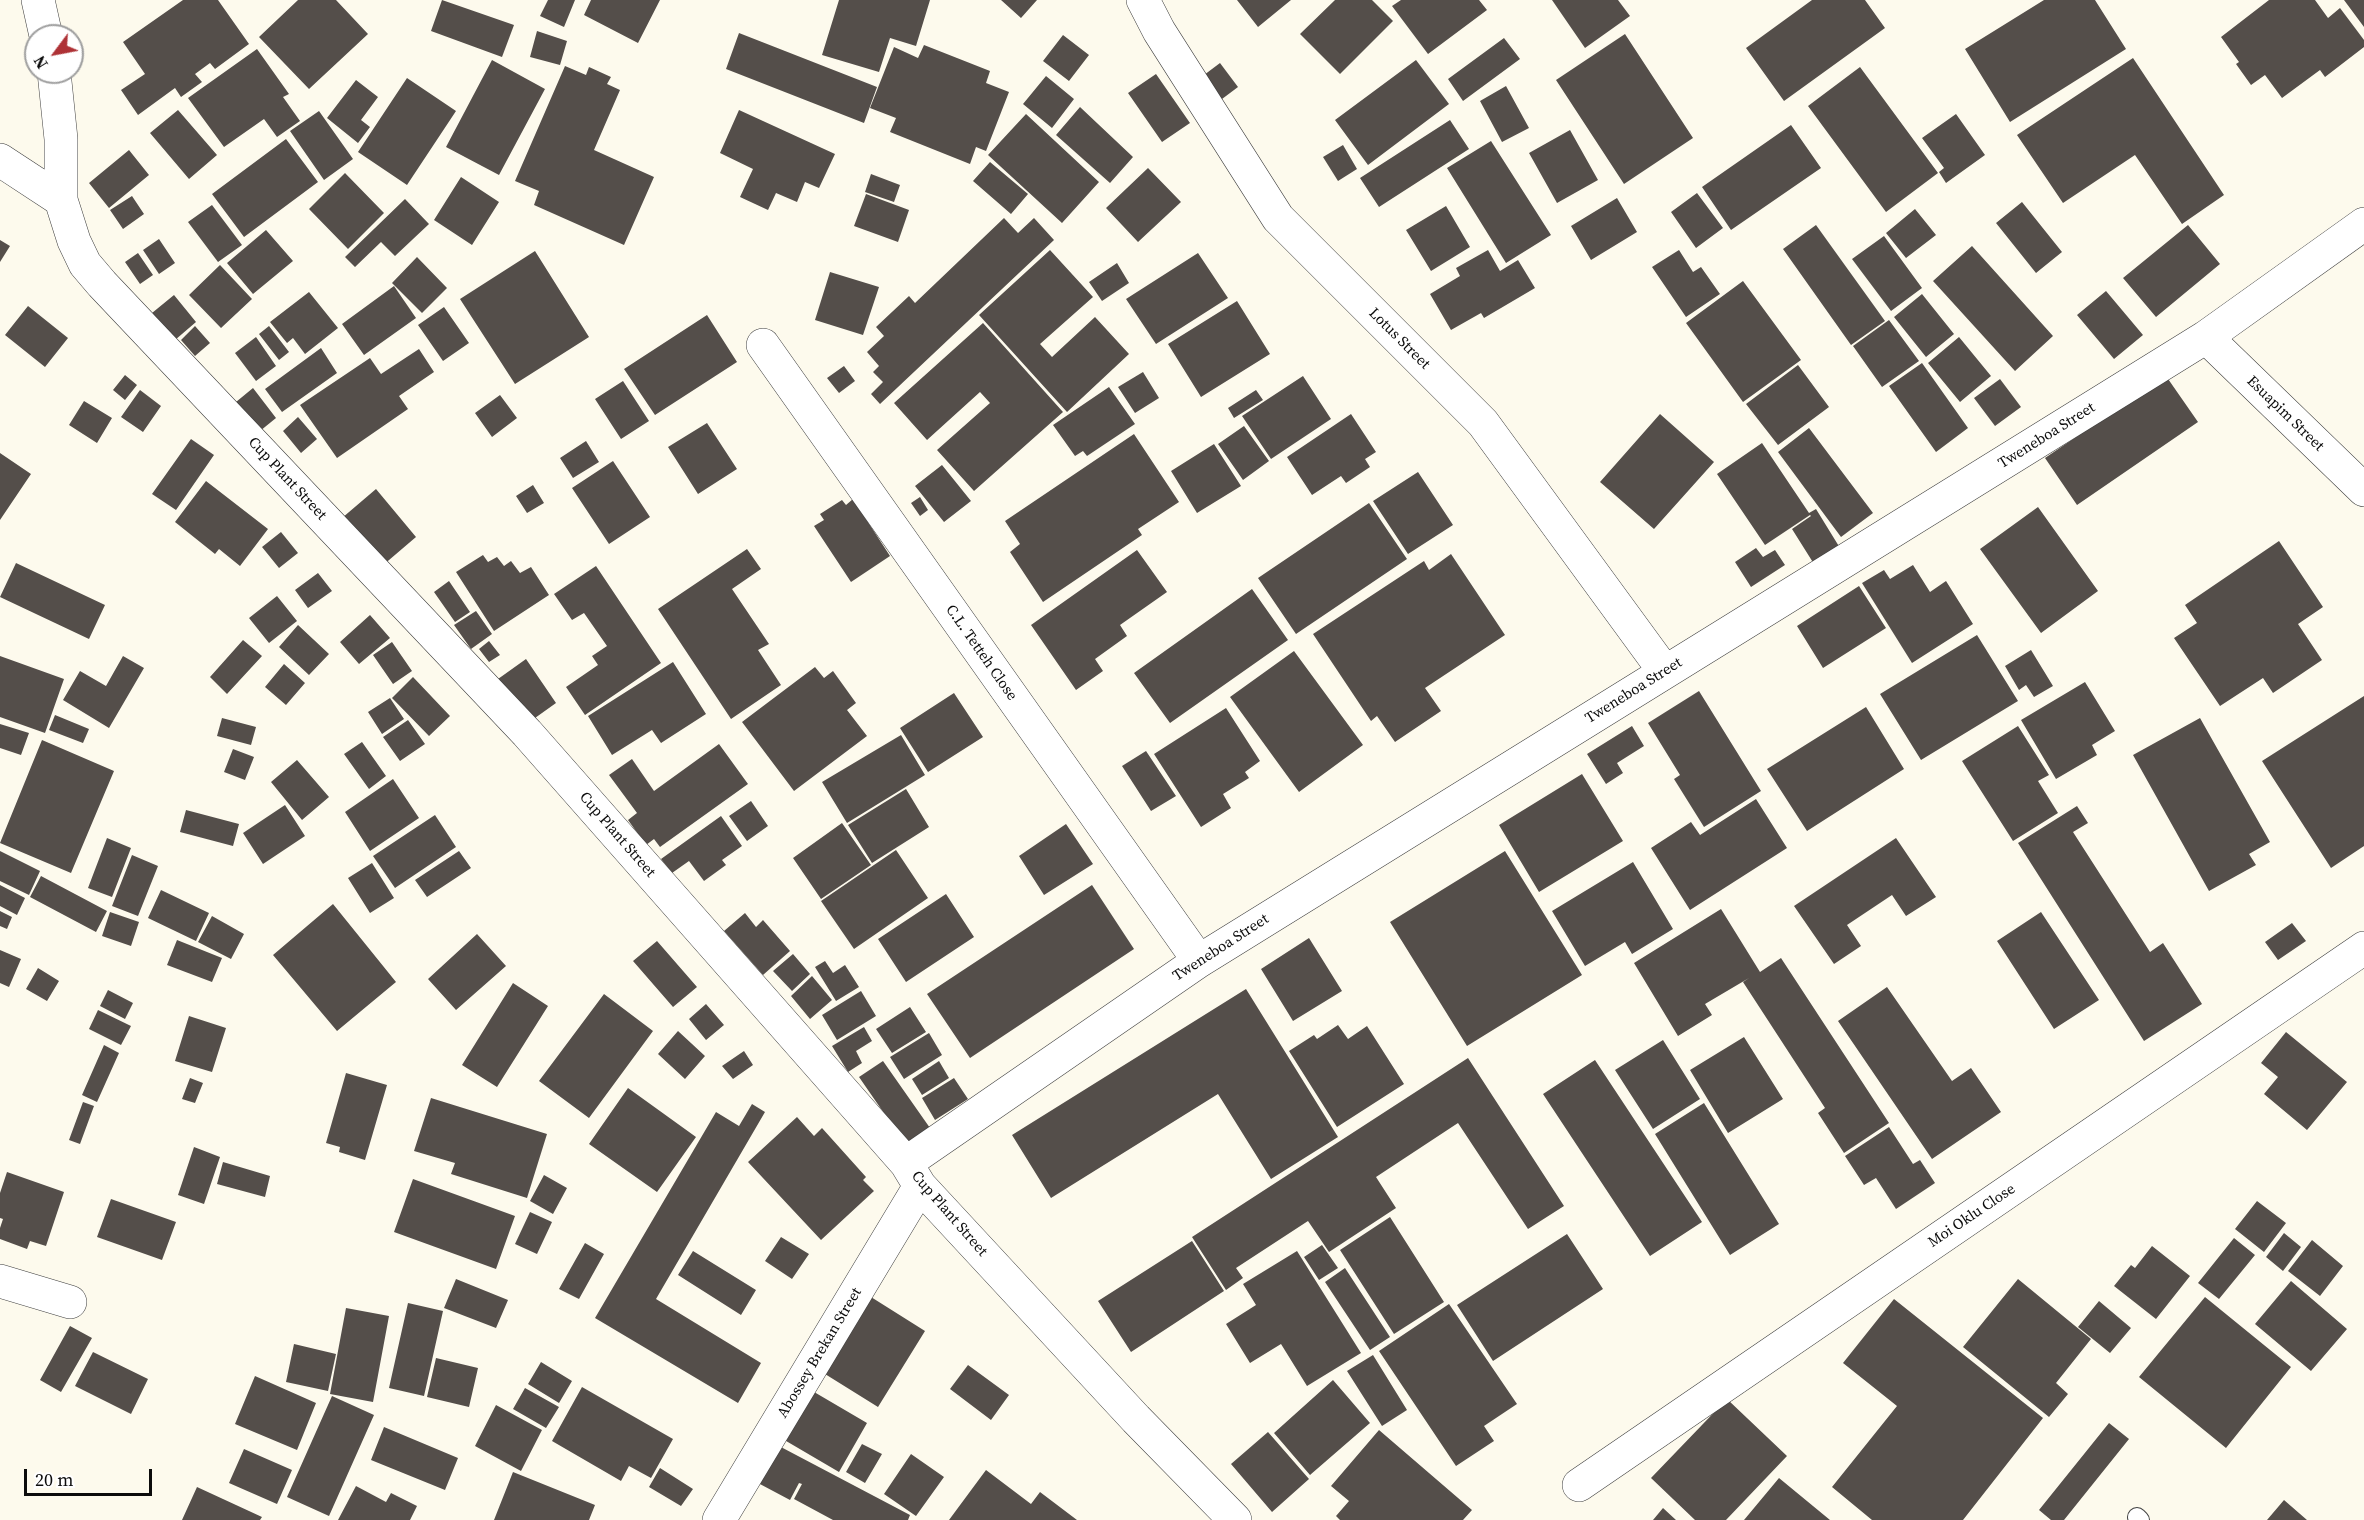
<!DOCTYPE html>
<html>
<head>
<meta charset="utf-8">
<style>
	body { margin:0 }
	#map { position:relative; width:2364px; height:1520px; overflow:hidden; background:#fdfaed; font-family:"Source Serif 4",serif }
	canvas { display:block }
	.north { position:absolute; left:24px; top:24px; width:60px; height:60px; box-sizing:border-box; background:#fff; border:2px solid #9e9e9e; border-radius:50%; rotate:238deg; font-size:16px; font-weight:700; line-height:24px; text-align:center; color:#0c0c0c }
	.north::after { content:''; display:block; margin:auto; width:21px; height:27px; background:#ae3236; clip-path:polygon(50% 0,100% 100%,50% 72%,0 100%) }
	.scale { position:absolute; left:24px; top:1469px; width:128px; height:27px; box-sizing:border-box; border:3px solid #0c0c0c; border-top:0; padding-left:8px; font-size:18px; line-height:21px; white-space:nowrap; color:#0c0c0c; -webkit-text-stroke:4px #fff; paint-order:stroke }
</style>
</head>
<body>
<div id="map">
<canvas width="2364" height="1520"></canvas>
<div class="north">N</div>
<div class="scale">20 m</div>
</div>
<script>
const ctx = document.querySelector('canvas').getContext('2d');
ctx.lineJoin = 'round';
function fill(path, color) { ctx.fillStyle = color; ctx.fill(path, 'evenodd'); }
const poly = rows => new Path2D(rows.map(r => 'M' + r).join(''));
function trace(path, color, width, dash) { ctx.strokeStyle = color; ctx.lineWidth = width; ctx.lineCap = dash ? 'butt' : 'round'; ctx.setLineDash(dash || []); ctx.stroke(path); }
function label(font, color, halo, rows, align = 'center') {
  ctx.font = font + ' "Source Serif 4",serif'; ctx.lineWidth = 6; ctx.setLineDash([]); ctx.textBaseline = 'middle'; ctx.strokeStyle = halo; ctx.fillStyle = color; for (const [text, x, y, turn = 0] of rows) {
    ctx.save(); ctx.translate(x, y); ctx.rotate((+turn || 0) * Math.PI / 180); ctx.textAlign = isNaN(turn) ? turn : align; if (halo) ctx.strokeText(text, 0, 0); ctx.fillText(text, 0, 0); ctx.restore();
  }
}
fill(poly([
	[183,0,218,0,249,44,215,69,210,63,195,74,202,82,181,97,175,88,138,115,121,90,145,74,123,42],
	[298,0,336,0,368,34,309,89,259,37],
	[442,0,514,25,502,57,431,31],
	[548,0,575,0,564,27,540,16],
	[591,0,660,0,638,43,584,15],
	[839,0,930,0,916,46,890,38,879,72,822,55],
	[1001,0,1037,0,1021,18],
	[1237,0,1291,0,1258,27],
	[1335,0,1372,0,1393,21,1340,74,1300,34],
	[1401,0,1479,0,1487,10,1428,54,1392,6],
	[1552,0,1618,0,1630,16,1585,48],
	[1812,0,1865,0,1885,28,1784,101,1746,48],
	[2044,0,2095,0,2126,49,2010,122,1965,49],
	[2269,0,2315,0,2328,18,2340,8,2364,40,2364,47,2325,77,2320,70,2282,98,2265,75,2251,85,2236,64,2239,62,2221,37],
	[2344,0,2364,0,2364,27],
	[537,31,567,41,560,65,530,57],
	[739,33,877,87,864,123,726,69],
	[1625,34,1693,138,1624,184,1556,80],
	[1063,35,1089,55,1069,81,1043,61],
	[1504,38,1520,59,1463,101,1448,79],
	[924,45,990,71,986,83,1009,92,986,151,976,147,970,164,890,132,896,118,870,108,894,47,918,58],
	[257,49,289,94,283,97,300,121,277,137,264,119,224,147,188,98],
	[2133,58,2224,195,2182,224,2135,155,2063,203,2017,135],
	[492,60,545,89,499,175,446,147],
	[1416,60,1449,104,1368,165,1335,120],
	[1220,63,1238,87,1218,102,1200,78],
	[565,66,586,75,589,67,611,77,607,84,620,90,594,150,654,177,624,245,534,205,539,191,515,181],
	[1860,67,1938,173,1886,212,1808,106],
	[1156,74,1190,123,1162,142,1128,93],
	[1046,76,1074,99,1052,128,1023,104],
	[407,78,456,111,407,185,358,152],
	[356,80,378,97,361,120,370,127,358,143,327,118],
	[1506,86,1529,128,1502,142,1480,101],
	[1080,107,1133,157,1110,183,1056,135],
	[178,110,217,155,189,179,150,133],
	[739,110,835,154,819,188,805,182,797,202,776,193,768,210,740,197,753,169,720,153],
	[319,111,353,159,324,180,290,131],
	[1026,114,1099,182,1062,223,988,155],
	[1956,114,1985,155,1946,183,1939,172,1944,168,1922,138],
	[1450,120,1469,149,1379,207,1360,178],
	[1791,125,1821,168,1731,230,1702,187],
	[1570,130,1598,180,1557,203,1529,153],
	[286,139,318,182,244,237,212,194],
	[1491,141,1551,235,1506,263,1447,168],
	[1343,145,1357,169,1338,181,1323,157],
	[129,150,149,175,109,208,89,183],
	[990,162,1028,194,1011,214,973,181],
	[1148,168,1181,202,1138,242,1106,208],
	[345,173,384,213,348,249,309,209],
	[871,174,900,185,894,202,865,192],
	[461,177,499,202,472,245,434,220],
	[1697,193,1723,228,1696,248,1671,212],
	[866,194,909,210,898,242,854,226],
	[132,196,144,214,123,229,110,210],
	[1617,198,1637,232,1591,260,1571,226],
	[405,199,429,224,395,256,381,242,355,267,345,257],
	[2022,202,2062,252,2036,273,1996,223],
	[212,205,242,245,218,262,188,222],
	[1446,206,1470,247,1431,271,1406,230],
	[1915,209,1936,235,1906,258,1886,233],
	[1004,218,1018,233,1034,218,1054,240,880,404,871,394,883,382,873,372,879,366,867,352,884,336,876,327,909,296,915,303],
	[1816,225,1885,321,1851,345,1783,249],
	[2188,225,2220,264,2156,317,2123,278],
	[266,230,293,261,253,294,227,263],
	[1884,236,1922,288,1891,311,1852,259],
	[159,239,175,263,159,274,143,250],
	[0,240,10,246,0,262],
	[1972,246,2053,336,2015,371,1933,281],
	[1050,250,1093,297,1040,344,1052,357,1095,317,1129,354,1067,412,979,315],
	[1488,250,1500,271,1518,260,1535,288,1484,318,1481,313,1451,330,1430,294,1460,276,1456,268],
	[1679,250,1693,272,1701,267,1720,294,1686,317,1652,267],
	[535,251,589,337,515,384,460,299],
	[138,253,153,275,140,284,125,262],
	[1198,253,1228,298,1156,344,1126,299],
	[417,257,447,288,422,313,392,283],
	[1117,263,1129,283,1102,301,1089,282],
	[220,265,252,299,221,328,189,295],
	[830,272,879,287,863,335,815,320],
	[1743,281,1801,360,1743,402,1686,323],
	[394,286,416,318,364,355,342,324],
	[2106,291,2143,335,2114,359,2077,315],
	[309,292,338,328,305,354,293,338,287,343,270,322],
	[1922,294,1954,334,1926,357,1894,317],
	[174,295,196,322,175,340,152,313],
	[1237,301,1270,354,1201,397,1168,344],
	[28,306,68,338,45,367,5,335],
	[444,307,469,343,443,361,418,325],
	[707,315,737,362,655,415,624,369],
	[1889,320,1919,361,1882,387,1853,346],
	[983,323,1063,412,974,491,937,450,990,403,980,392,927,440,894,403],
	[195,326,210,343,195,356,181,340],
	[269,326,289,352,279,360,259,334],
	[256,337,276,366,256,381,235,353],
	[1959,337,1991,376,1960,402,1928,363],
	[321,348,337,373,282,412,265,389],
	[419,349,434,372,399,396,408,409,337,458,300,405,370,358,381,374],
	[1922,363,1968,428,1936,452,1889,386],
	[1798,365,1829,407,1778,445,1746,404],
	[844,366,855,381,839,393,827,378],
	[1143,372,1159,398,1135,413,1118,387],
	[125,375,137,385,125,400,113,390],
	[1303,376,1331,419,1271,459,1242,416],
	[2166,376,2198,422,2077,505,2045,458],
	[2000,379,2021,407,1995,426,1974,398],
	[623,381,649,421,621,439,595,399],
	[1109,387,1135,424,1087,456,1083,451,1075,456,1053,425],
	[253,388,276,418,260,431,236,402],
	[140,390,161,406,143,432,121,417],
	[1256,390,1263,400,1234,418,1228,408],
	[500,395,517,418,492,437,475,413],
	[84,401,112,418,97,443,69,425],
	[1351,414,1376,452,1365,459,1370,467,1346,483,1341,476,1312,495,1287,457],
	[1660,414,1714,462,1654,529,1600,482],
	[298,417,317,439,301,453,283,431],
	[707,423,737,469,698,494,668,447],
	[1244,426,1269,461,1243,480,1218,444],
	[1809,428,1873,513,1841,537,1778,452],
	[1134,434,1179,502,1138,529,1142,535,1043,602,1010,552,1020,544,1005,521],
	[191,439,214,455,176,510,152,494],
	[586,441,599,462,573,478,560,458],
	[1762,443,1809,513,1816,509,1840,548,1814,564,1792,529,1811,516,1810,515,1765,545,1717,474],
	[1214,444,1241,486,1197,513,1171,471],
	[0,453,31,474,0,520],
	[613,461,650,517,609,544,572,488],
	[942,465,971,501,944,522,915,486],
	[1418,472,1453,525,1408,554,1373,501],
	[206,481,268,529,240,566,219,549,215,554,175,522],
	[533,485,544,503,527,513,516,496],
	[376,489,416,537,382,566,342,518],
	[920,497,928,510,920,516,911,503],
	[853,499,890,556,851,582,814,526,824,520,820,514,842,500,846,505],
	[1369,503,1407,559,1296,634,1258,578],
	[2038,507,2098,591,2041,633,1980,549],
	[281,532,298,553,279,568,262,547],
	[2279,541,2323,607,2298,624,2322,660,2273,693,2263,678,2220,706,2174,638,2197,623,2185,605],
	[1756,548,1763,557,1775,550,1785,565,1751,587,1735,562],
	[747,549,761,569,732,589,769,644,758,650,781,685,731,719,658,609],
	[1137,550,1167,592,1120,625,1127,636,1095,659,1103,671,1076,690,1031,625],
	[1451,554,1505,635,1425,688,1441,711,1395,742,1377,716,1371,721,1313,634,1424,561,1429,570],
	[483,555,488,562,497,557,504,566,511,561,520,573,531,567,549,595,494,631,456,572],
	[16,563,105,605,89,639,0,597],
	[1913,565,1930,592,1946,581,1973,624,1912,663,1862,583,1884,570,1890,579],
	[596,566,661,663,585,715,566,687,598,665,592,656,607,646,584,613,572,620,554,594],
	[318,573,332,591,308,608,295,590],
	[449,581,470,612,455,622,434,592],
	[1859,586,1886,628,1823,668,1797,626],
	[1252,589,1288,640,1170,723,1134,673],
	[277,596,297,621,269,643,249,618],
	[476,611,492,634,471,649,454,625],
	[370,615,390,638,359,664,340,642],
	[298,625,329,654,309,675,279,647],
	[1977,635,2018,701,1921,760,1880,694],
	[243,640,262,656,227,694,210,677],
	[489,641,500,655,489,662,479,649],
	[392,642,412,671,393,684,373,655],
	[2031,650,2053,686,2034,697,2026,685,2019,690,2005,666],
	[1294,651,1363,745,1299,792,1230,697],
	[0,656,64,679,45,733,0,717],
	[123,656,144,668,109,728,63,700,80,671,106,686],
	[526,659,556,703,528,723,498,679],
	[673,662,706,714,661,743,652,730,612,755,588,716],
	[284,664,305,683,286,705,265,687],
	[815,667,824,678,833,671,856,703,847,710,867,736,794,791,742,722],
	[413,677,450,716,429,736,392,698],
	[2085,682,2115,731,2092,745,2097,755,2056,779,2021,720],
	[1699,691,1761,791,1704,827,1674,779,1680,775,1648,723],
	[954,693,983,737,928,772,900,728],
	[2364,696,2364,846,2331,868,2262,761],
	[390,698,404,719,382,734,368,712],
	[1866,707,1904,769,1807,831,1767,769],
	[1226,708,1260,761,1245,772,1249,778,1223,794,1231,808,1201,827,1154,754],
	[55,715,89,729,83,743,49,730],
	[222,718,256,727,251,745,217,736],
	[2200,718,2270,842,2249,854,2256,865,2209,891,2133,755],
	[408,720,425,744,400,761,383,737],
	[0,724,29,733,21,755,0,748],
	[1632,726,1644,746,1617,763,1623,773,1606,784,1587,754],
	[2018,726,2049,775,2038,781,2058,813,2013,841,1962,761],
	[901,735,925,775,847,823,822,782],
	[42,740,114,771,71,873,0,843],
	[362,742,386,776,369,789,344,754],
	[719,744,748,784,660,847,654,839,646,845,628,820,637,813,609,775,632,759,654,791],
	[233,749,254,757,245,780,224,772],
	[1146,751,1176,796,1151,811,1122,766],
	[297,760,329,797,302,820,271,782],
	[1582,774,1623,841,1539,892,1499,825],
	[393,779,419,818,370,851,345,812],
	[906,789,929,827,872,863,848,825],
	[1756,799,1787,848,1690,910,1651,848,1691,822,1700,835],
	[751,801,768,826,747,841,729,816],
	[285,805,305,836,263,864,243,833],
	[2077,806,2088,823,2073,832,2150,952,2163,943,2202,1004,2144,1041,2018,843],
	[186,810,239,824,233,846,180,832],
	[435,815,456,847,395,888,373,856],
	[721,816,742,846,722,860,726,865,704,881,689,861,672,873,661,859],
	[842,823,871,865,821,899,793,858],
	[1066,824,1093,864,1044,895,1019,856],
	[107,838,131,848,112,897,88,888],
	[1896,838,1936,897,1906,916,1892,895,1847,925,1861,946,1834,964,1794,906],
	[896,850,928,898,854,949,821,901],
	[0,851,40,871,29,895,0,881],
	[459,851,471,868,427,897,415,880],
	[1505,851,1582,975,1467,1046,1390,922],
	[132,855,158,866,138,916,112,906],
	[1633,862,1673,929,1632,954,1625,942,1585,966,1552,911],
	[372,863,394,898,370,913,348,878],
	[41,876,107,911,96,932,30,897],
	[0,885,25,898,17,915,0,906],
	[1092,885,1134,949,970,1058,927,994],
	[161,890,209,913,196,941,148,918],
	[946,894,974,937,906,982,878,939],
	[333,904,396,982,337,1031,273,955],
	[1721,909,1760,972,1781,958,1889,1123,1844,1153,1818,1113,1825,1108,1743,982,1749,978,1705,1004,1712,1015,1678,1036,1634,963],
	[0,911,12,917,7,929,0,926],
	[110,912,139,922,131,946,102,936],
	[2041,912,2099,1000,2054,1029,1997,941],
	[745,913,756,927,763,920,790,951,763,975,724,931],
	[212,916,244,934,231,959,198,942],
	[2292,923,2306,941,2278,960,2265,942],
	[477,934,506,966,456,1010,428,979],
	[1309,938,1342,991,1293,1021,1261,969],
	[177,940,222,958,212,982,167,965],
	[657,941,697,987,673,1007,633,961],
	[0,950,21,959,9,987,0,983],
	[793,954,810,974,792,991,773,971],
	[825,961,833,973,845,965,859,987,836,1001,815,967],
	[38,968,59,981,47,1001,26,989],
	[812,976,832,1000,810,1019,791,996],
	[513,983,548,1006,497,1087,462,1065],
	[1887,987,1952,1081,1971,1068,2001,1112,1932,1159,1838,1021],
	[1246,989,1338,1137,1271,1179,1218,1094,1051,1198,1012,1135],
	[108,990,133,1003,125,1019,100,1006],
	[861,991,876,1016,837,1040,822,1015],
	[604,994,653,1031,589,1118,539,1081],
	[706,1004,724,1025,706,1040,689,1019],
	[910,1007,926,1032,892,1053,876,1029],
	[98,1010,131,1026,121,1045,89,1029],
	[189,1016,226,1028,212,1072,175,1061],
	[1338,1025,1348,1039,1367,1026,1404,1084,1337,1127,1289,1051,1314,1035,1317,1039],
	[864,1027,872,1041,856,1051,862,1063,848,1072,832,1046],
	[678,1031,705,1056,685,1079,658,1054],
	[2286,1032,2347,1082,2307,1130,2264,1094,2278,1077,2261,1063],
	[929,1033,942,1055,904,1079,890,1057],
	[1744,1037,1783,1099,1728,1133,1690,1070],
	[1663,1040,1700,1099,1653,1129,1615,1070],
	[104,1045,119,1053,97,1102,82,1095],
	[744,1051,753,1065,733,1079,722,1066],
	[1468,1058,1564,1206,1528,1229,1458,1123,1376,1177,1396,1208,1329,1252,1308,1221,1236,1268,1243,1278,1226,1290,1192,1237],
	[1595,1060,1702,1222,1650,1256,1543,1094],
	[883,1061,930,1128,906,1145,859,1077],
	[939,1061,949,1078,922,1095,912,1079],
	[346,1073,387,1085,365,1160,339,1152,340,1147,326,1143],
	[190,1078,203,1083,195,1103,182,1099],
	[954,1078,968,1099,935,1120,922,1098],
	[628,1088,696,1137,657,1192,589,1144],
	[431,1098,547,1134,527,1198,451,1174,455,1163,414,1151],
	[83,1102,94,1106,80,1144,69,1140],
	[1704,1103,1779,1224,1730,1255,1655,1134],
	[752,1104,765,1112,656,1299,761,1363,738,1403,595,1318,716,1112,739,1126],
	[797,1117,814,1136,822,1128,866,1177,863,1180,874,1191,821,1240,748,1162],
	[1889,1127,1913,1164,1920,1160,1935,1183,1896,1209,1876,1178,1864,1185,1845,1156],
	[194,1147,220,1157,204,1204,178,1195],
	[223,1162,270,1176,265,1197,217,1184],
	[7,1172,64,1192,46,1246,30,1241,27,1249,0,1239,0,1228,3,1219,0,1218,0,1193],
	[544,1175,567,1188,553,1214,530,1201],
	[413,1179,515,1216,496,1269,394,1232],
	[111,1199,176,1222,162,1260,97,1237],
	[2257,1201,2286,1223,2264,1252,2235,1229],
	[530,1212,552,1222,537,1254,515,1244],
	[1390,1217,1444,1302,1394,1334,1340,1250],
	[2284,1233,2301,1247,2283,1271,2266,1257],
	[1567,1234,1603,1289,1493,1361,1457,1305],
	[781,1237,809,1254,792,1279,765,1261],
	[2234,1238,2255,1255,2219,1299,2198,1283],
	[2312,1240,2343,1266,2320,1296,2288,1271],
	[1192,1241,1224,1291,1131,1352,1098,1301],
	[585,1243,604,1254,579,1299,559,1289],
	[1322,1245,1338,1268,1319,1280,1304,1257],
	[2152,1246,2190,1276,2156,1319,2114,1286,2131,1265,2135,1268],
	[693,1251,756,1290,741,1315,678,1275],
	[1297,1251,1361,1353,1307,1386,1281,1344,1250,1363,1226,1324,1256,1305,1243,1284],
	[1345,1268,1390,1337,1370,1350,1325,1282],
	[456,1279,508,1300,496,1328,444,1308],
	[2018,1279,2091,1339,2056,1383,2068,1394,2049,1417,1963,1347],
	[2291,1281,2347,1329,2311,1371,2255,1324],
	[871,1297,925,1331,878,1407,825,1374],
	[2205,1297,2291,1367,2226,1448,2139,1377],
	[1894,1299,2043,1418,1963,1520,1872,1520,1832,1487,1897,1406,1843,1363],
	[2099,1301,2131,1328,2110,1353,2078,1327],
	[408,1303,443,1311,424,1396,389,1388],
	[1449,1304,1517,1404,1484,1426,1494,1441,1456,1466,1379,1351],
	[346,1308,389,1316,373,1402,330,1394],
	[70,1326,92,1338,61,1392,40,1380],
	[294,1344,336,1354,328,1391,286,1382],
	[93,1352,148,1379,131,1414,75,1386],
	[1373,1355,1407,1410,1382,1426,1347,1371],
	[436,1358,478,1368,469,1407,427,1397],
	[541,1362,572,1381,559,1403,528,1384],
	[968,1365,1009,1395,991,1420,950,1389],
	[255,1376,316,1403,297,1450,235,1424],
	[1333,1380,1370,1423,1310,1475,1274,1433],
	[582,1387,673,1439,651,1478,629,1466,621,1481,552,1441],
	[525,1388,559,1407,546,1428,513,1409],
	[809,1389,867,1423,839,1472,781,1438],
	[332,1396,374,1415,329,1516,287,1497],
	[1727,1399,1787,1456,1726,1520,1695,1520,1651,1478],
	[496,1405,542,1430,521,1471,475,1446],
	[2109,1423,2129,1439,2064,1520,2051,1520,2039,1510],
	[384,1427,458,1458,445,1490,371,1460],
	[1379,1430,1472,1510,1463,1520,1340,1520,1336,1516,1349,1501,1331,1486],
	[1268,1432,1309,1479,1272,1512,1231,1464],
	[862,1444,882,1454,865,1483,846,1472],
	[779,1446,910,1515,908,1520,833,1520,794,1499,802,1484,799,1483,790,1500,758,1483],
	[244,1449,292,1470,277,1504,229,1483],
	[911,1454,944,1477,916,1516,884,1494],
	[660,1468,693,1489,681,1506,649,1487],
	[986,1470,1031,1504,1040,1492,1077,1520,949,1520],
	[513,1472,595,1505,589,1520,494,1520],
	[1779,1478,1830,1520,1744,1520],
	[356,1486,386,1502,391,1493,417,1506,410,1520,338,1520],
	[197,1487,262,1517,260,1520,182,1520],
	[2284,1500,2307,1520,2267,1520],
	[1663,1508,1676,1520,1653,1520]
]), '#544e4a');
const service = poly([
	[2137,1517,2140,1520]
]);
const minor = poly([
	[38,0,46,36],
	[1143,0,1159,31,1278,218,1483,423,1665,672],
	[54,72,61,139,61,200,74,241,85,264,102,284,527,733,906,1163,920,1186,1136,1419,1235,1520],
	[0,160,61,200],
	[2206,337,2364,490],
	[763,345,1199,961],
	[906,1163,1199,961,2206,337,2364,224],
	[0,1281,70,1302],
	[1579,1485,2364,948],
	[719,1520,920,1186]
]);
trace(service, '#3f3f3f', 20);
trace(minor, '#3f3f3f', 34);
trace(service, '#fff', 18);
trace(minor, '#fff', 33);
label('15px', '#0c0c0c', '#fff', [
	["Lotus Street",1399,339,45],
	["Esuapim Street",2285,414,44],
	["Tweneboa Street",2047,436,-32],
	["Cup Plant Street",287,479,47],
	["C.L. Tetteh Close",981,653,55],
	["Tweneboa Street",1634,691,-32],
	["Cup Plant Street",617,835,49],
	["Tweneboa Street",1221,948,-33],
	["Cup Plant Street",949,1214,49],
	["Moi Oklu Close",1972,1216,-34],
	["Abossey Brekan Street",820,1353,-59]
]);
</script>
</body>
</html>
